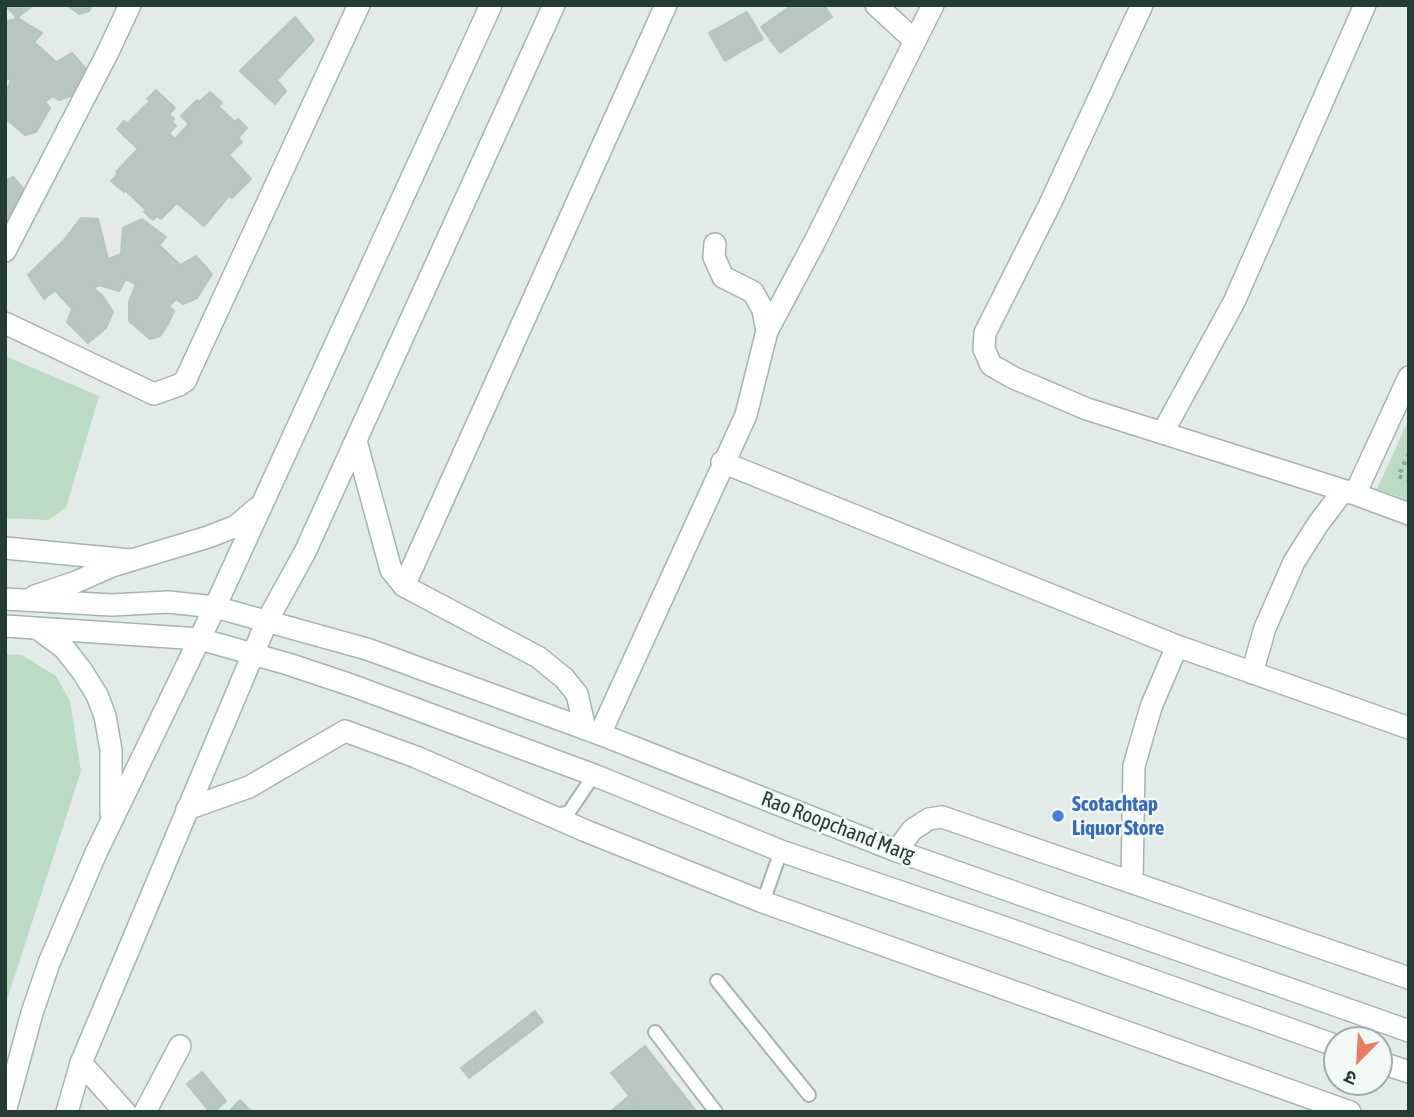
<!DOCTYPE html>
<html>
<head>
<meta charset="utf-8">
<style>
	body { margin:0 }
	#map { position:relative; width:1414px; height:1117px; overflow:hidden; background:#e2ebe7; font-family:"Asap Condensed","Noto Sans Devanagari",sans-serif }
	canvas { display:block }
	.frame { position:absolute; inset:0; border:7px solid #233c34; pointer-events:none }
	.north { position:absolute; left:1323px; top:1026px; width:70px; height:70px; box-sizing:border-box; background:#f2f8f5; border:2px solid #9fada8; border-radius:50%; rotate:204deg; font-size:19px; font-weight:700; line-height:28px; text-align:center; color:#233c34 }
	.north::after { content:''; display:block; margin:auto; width:24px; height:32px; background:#ea7c61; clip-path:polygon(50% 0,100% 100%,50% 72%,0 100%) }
</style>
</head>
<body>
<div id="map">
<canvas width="1414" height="1117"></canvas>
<div class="frame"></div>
<div class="north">उ</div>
</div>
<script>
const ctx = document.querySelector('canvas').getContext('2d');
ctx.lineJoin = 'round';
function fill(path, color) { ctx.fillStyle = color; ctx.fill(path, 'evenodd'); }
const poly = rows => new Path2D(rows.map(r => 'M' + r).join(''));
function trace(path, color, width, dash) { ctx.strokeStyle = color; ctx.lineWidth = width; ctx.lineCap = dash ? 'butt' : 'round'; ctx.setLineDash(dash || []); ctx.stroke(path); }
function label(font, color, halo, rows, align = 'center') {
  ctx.font = font + ' "Asap Condensed",sans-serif'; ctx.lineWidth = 5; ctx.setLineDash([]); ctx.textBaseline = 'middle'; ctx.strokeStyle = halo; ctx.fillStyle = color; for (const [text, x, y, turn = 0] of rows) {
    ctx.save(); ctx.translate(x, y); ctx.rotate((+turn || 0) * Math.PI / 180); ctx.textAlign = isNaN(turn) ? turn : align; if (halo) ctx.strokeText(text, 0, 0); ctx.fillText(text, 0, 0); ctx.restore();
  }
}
fill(poly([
	[5,356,99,396,66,508,48,520,5,518],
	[1409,419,1409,501,1377,489],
	[5,654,22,655,56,676,70,701,81,771,5,1006]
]), '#bcdbc3');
const building = poly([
	[5,5,33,5,17,18,5,5],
	[67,5,92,5,89,11,79,14,67,5],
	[792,5,824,5,832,17,780,53,761,27,792,5],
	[747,12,763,39,725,61,709,33,747,12],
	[295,17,314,40,277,80,286,91,275,104,240,71,295,17],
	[18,18,42,33,34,42,56,62,72,53,87,70,73,95,59,100,52,96,45,102,50,108,36,132,25,135,5,118,5,95,11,80,5,77,5,22,18,18],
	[156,90,175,108,169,114,174,119,171,121,176,126,169,133,175,139,189,124,181,116,197,100,199,102,210,92,222,103,218,106,235,122,238,119,247,128,238,138,242,142,229,155,251,179,232,198,229,196,204,226,177,203,161,219,157,216,153,220,144,212,146,210,125,190,124,192,111,181,118,174,116,172,138,149,117,129,124,121,127,124,150,101,147,99,156,90],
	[13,177,28,194,14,219,5,222,5,181,13,177],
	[81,218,98,219,108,259,121,254,123,228,142,219,166,237,159,245,180,265,196,256,212,274,197,298,183,304,176,299,169,306,174,311,168,324,160,336,150,339,129,321,129,302,136,284,126,279,119,291,99,285,93,288,102,295,113,312,106,328,88,343,67,322,72,309,55,290,44,299,28,275,64,240,81,218],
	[535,1011,543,1022,469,1078,461,1068,535,1011],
	[645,1046,697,1112,642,1112,611,1073,645,1046],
	[202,1072,226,1101,214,1112,210,1112,187,1084,202,1072],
	[628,1097,639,1112,610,1112,628,1097],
	[240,1100,252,1112,229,1112,240,1100]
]);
fill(building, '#b8c6c0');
trace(building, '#b5c5bd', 2);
const service = poly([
	[554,816,569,812,594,775],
	[763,902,781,851],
	[717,981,809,1095],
	[655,1032,716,1112]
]);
const minor = poly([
	[876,5,915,41],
	[1142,5,1049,206,985,333,984,349,991,365,1014,378,1087,409,1355,494,1409,514],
	[5,251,108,52,130,5],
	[5,323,154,394,179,385,185,381,359,5],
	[767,331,815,241,933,5],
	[1163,432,1234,302,1365,5],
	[722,462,1177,646,1409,728],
	[1355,494,1409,377],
	[5,548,130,560],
	[404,586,666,5],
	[1252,673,1265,628,1294,562,1318,524,1343,491],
	[600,734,746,415,767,331,763,310,753,292,723,277,714,257,715,244],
	[187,809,249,787,345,731,416,757,586,831,763,902,1350,1112],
	[897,851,912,830,929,819,942,817,1409,978],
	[1132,881,1134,766,1151,707,1177,646],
	[81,1063,125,1112],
	[145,1112,180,1046]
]);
const secondary = poly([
	[356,441,391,570,404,586,538,657,564,678,577,694,585,729],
	[35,596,76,582,112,566,208,537,236,526,257,508],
	[5,599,112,605,168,602,215,607,367,649,605,736,897,851,1409,1031],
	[5,626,200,639,288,664,351,685,594,775,781,851,1006,928,1337,1046],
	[37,628,64,648,82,671,97,695,105,716,111,750,111,813],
	[1379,1062,1409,1072],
	[5,1112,32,1013,49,963,96,853,215,607,491,5],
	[67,1112,81,1063,267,621,305,552,554,5]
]);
trace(service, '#a5b3ae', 16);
trace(minor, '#a5b3ae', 24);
trace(secondary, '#a1b7ae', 24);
trace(poly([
	[1409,454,1398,476,1409,480]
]), '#84ad9e', 4.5, [3.5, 5]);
trace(service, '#fff', 12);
trace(minor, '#fff', 21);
trace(secondary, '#fff', 21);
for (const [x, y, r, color] of [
	[1058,816,7,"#3f7fe0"]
]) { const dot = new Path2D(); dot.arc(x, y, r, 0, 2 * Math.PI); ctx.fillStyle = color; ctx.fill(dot); trace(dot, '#f2f8f5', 2.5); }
label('bold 21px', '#366cbe', '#f2f8f5', [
	["Scotachtap",1072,804],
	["Liquor Store",1072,828]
], 'left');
label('21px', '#233c34', '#f2f8f5', [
	["Rao Roopchand Marg",838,827,21]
]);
</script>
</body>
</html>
